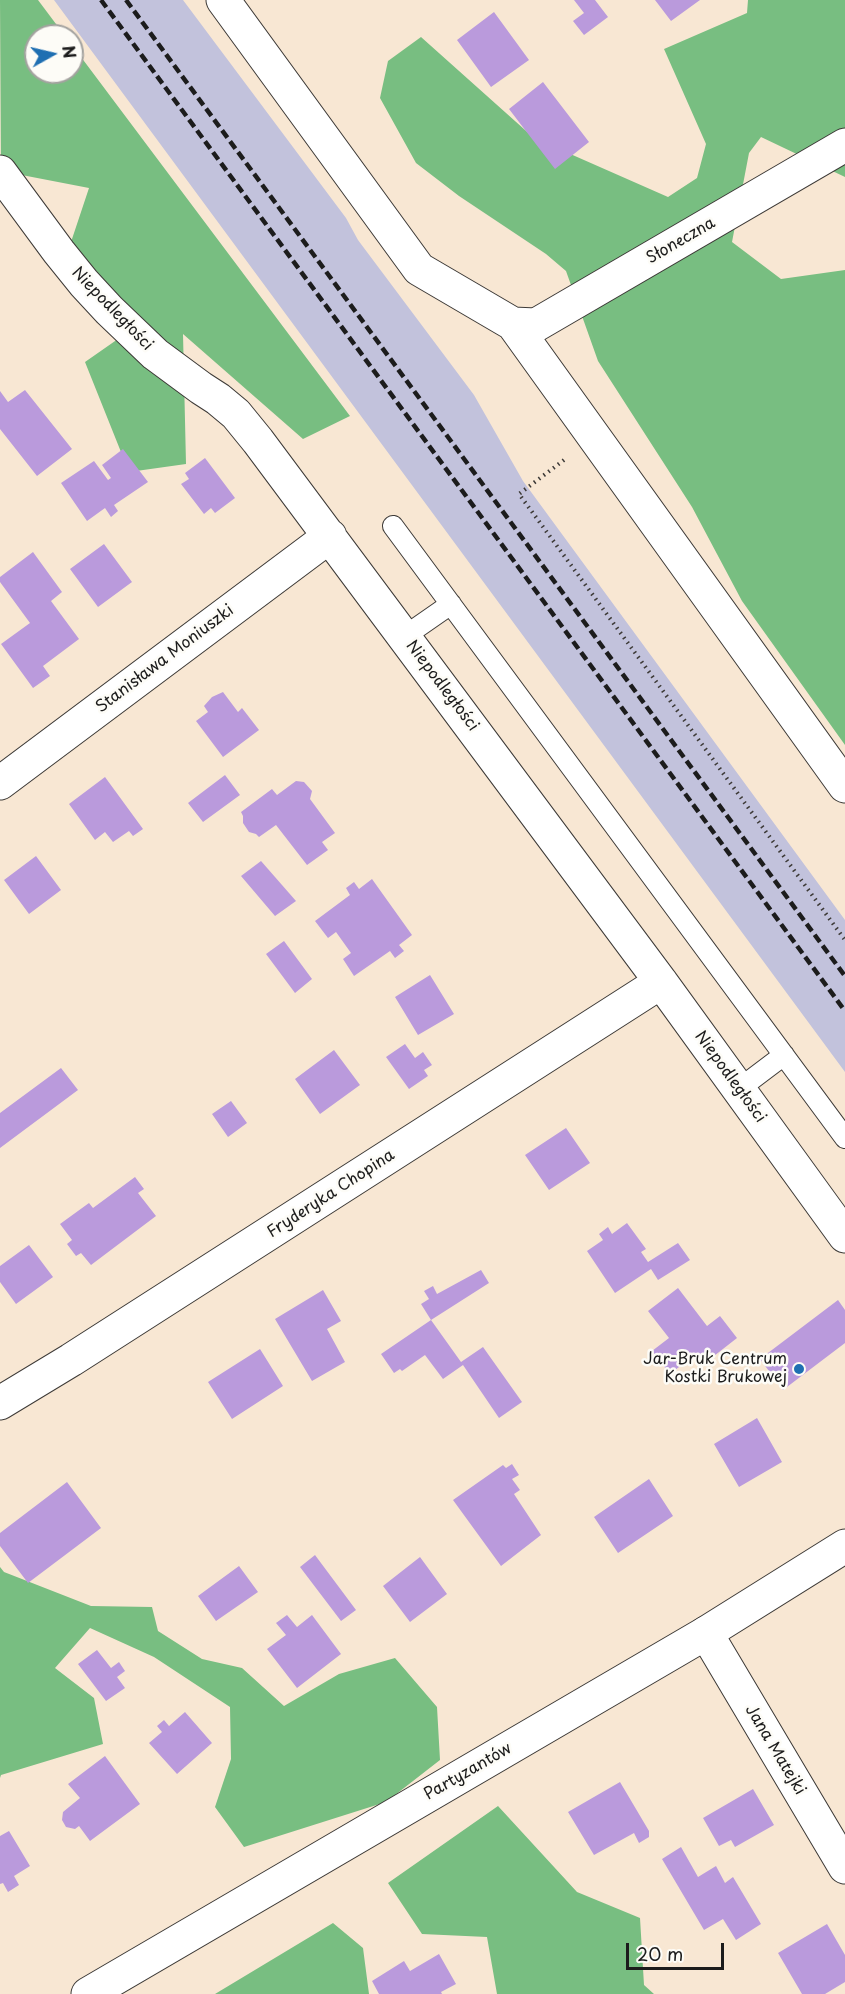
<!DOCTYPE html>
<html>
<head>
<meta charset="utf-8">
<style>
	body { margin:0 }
	#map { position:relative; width:845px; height:1994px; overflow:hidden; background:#f8e7d3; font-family:"Playpen Sans",sans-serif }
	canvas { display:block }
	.north { position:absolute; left:24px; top:24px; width:60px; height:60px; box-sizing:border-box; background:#fdfcf7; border:2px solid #a3a29f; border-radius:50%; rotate:82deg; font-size:16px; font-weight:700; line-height:24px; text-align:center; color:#1c1c1c }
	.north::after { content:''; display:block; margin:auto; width:21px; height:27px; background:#1f6fb2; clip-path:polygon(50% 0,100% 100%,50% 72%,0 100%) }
	.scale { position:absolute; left:626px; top:1943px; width:98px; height:27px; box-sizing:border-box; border:3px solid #1c1c1c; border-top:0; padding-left:8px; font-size:18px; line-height:21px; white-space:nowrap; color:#1c1c1c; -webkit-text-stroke:4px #fdfcf7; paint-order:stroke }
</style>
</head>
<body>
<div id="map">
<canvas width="845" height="1994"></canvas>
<div class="north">N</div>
<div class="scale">20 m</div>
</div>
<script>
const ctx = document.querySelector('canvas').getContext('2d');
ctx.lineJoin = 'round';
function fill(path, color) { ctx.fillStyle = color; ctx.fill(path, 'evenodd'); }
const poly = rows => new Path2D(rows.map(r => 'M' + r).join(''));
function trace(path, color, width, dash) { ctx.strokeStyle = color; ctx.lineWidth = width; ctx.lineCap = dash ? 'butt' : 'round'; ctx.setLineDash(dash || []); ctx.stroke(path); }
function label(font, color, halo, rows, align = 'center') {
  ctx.font = font + ' "Playpen Sans",sans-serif'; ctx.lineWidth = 5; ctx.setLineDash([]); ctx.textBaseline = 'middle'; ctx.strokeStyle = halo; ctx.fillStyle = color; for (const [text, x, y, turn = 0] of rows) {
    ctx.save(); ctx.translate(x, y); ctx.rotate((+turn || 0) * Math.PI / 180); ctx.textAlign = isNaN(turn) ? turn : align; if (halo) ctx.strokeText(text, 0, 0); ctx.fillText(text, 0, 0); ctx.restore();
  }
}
fill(poly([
	[54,0,183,0,346,218,358,240,474,395,523,481,845,920,845,1072]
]), '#c2c2dc');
fill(poly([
	[0,0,38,0,65,36,36,36,36,72,72,72,72,45,350,416,303,439,183,334,186,464,129,472,85,362,138,325,69,248,89,188,1,171],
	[748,0,845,0,845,177,761,137,749,153,732,242,781,279,845,270,845,745,742,601,692,507,598,361,566,271,546,254,459,196,416,163,380,98,388,61,421,37,534,138,668,197,697,178,706,144,664,49,747,13],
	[0,1567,4,1572,91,1606,152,1607,158,1631,202,1659,242,1668,284,1706,339,1674,395,1658,437,1707,440,1760,386,1802,244,1847,215,1807,231,1759,230,1707,154,1657,90,1628,55,1668,94,1698,103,1744,1,1775,0,1778],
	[498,1806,577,1892,640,1918,644,1985,654,1994,497,1994,487,1937,422,1934,388,1883],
	[333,1923,363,1948,369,1994,215,1994]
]), '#78be81');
fill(poly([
	[574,0,595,0,608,17,584,35,573,21,584,13],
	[655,0,700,0,671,21],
	[494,12,529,60,491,87,457,40],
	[543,82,589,142,555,169,509,109],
	[25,390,72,449,37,476,0,429,0,391,8,402],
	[123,449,148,482,114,505,118,511,111,517,105,508,87,521,61,483,94,461,108,480,111,478,102,465],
	[205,458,235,498,215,513,211,508,204,514,181,484,189,479,185,473],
	[104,544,132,582,98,607,70,569],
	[33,552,62,592,51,601,79,639,43,666,50,676,33,688,1,644,30,623,0,582,0,577],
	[223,692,238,712,242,708,259,730,223,757,196,721,208,712,204,706,212,697],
	[225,775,240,795,203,822,188,803],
	[105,777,143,829,133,836,129,831,113,842,105,832,95,840,69,804],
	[296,781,304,782,312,791,310,799,335,833,322,842,328,850,307,865,276,825,259,837,256,834,249,832,243,823,243,816,241,812,272,789,277,795],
	[36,856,61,890,29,914,4,880],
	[261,861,296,901,275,916,241,876],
	[372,879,412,935,399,945,404,951,395,958,390,951,354,976,343,959,351,953,336,932,328,938,315,921,350,895,346,888,354,882,359,889],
	[284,941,312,979,295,993,266,954],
	[430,975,454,1014,418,1035,395,997],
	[405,1044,415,1058,423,1052,432,1065,424,1070,428,1076,409,1089,386,1057],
	[334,1050,360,1085,320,1114,295,1079],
	[61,1068,78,1090,0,1148,0,1113],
	[231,1101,247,1123,228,1137,212,1114],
	[566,1128,590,1163,549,1190,525,1155],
	[135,1177,144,1189,138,1193,156,1216,91,1265,81,1253,76,1256,67,1244,72,1240,60,1224,89,1203,93,1208],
	[627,1223,646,1249,641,1252,648,1262,678,1243,690,1260,658,1280,651,1269,615,1293,587,1251,603,1240,599,1234,608,1227,612,1234],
	[29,1245,53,1277,16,1304,0,1282,0,1266],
	[481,1270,489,1283,431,1320,421,1304,429,1299,424,1291,433,1286,437,1294],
	[678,1288,707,1326,720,1316,737,1338,705,1363,697,1353,670,1374,652,1351,669,1338,648,1311],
	[323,1290,341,1321,327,1329,345,1362,312,1381,275,1319],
	[838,1300,845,1310,845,1343,783,1390,760,1359],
	[431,1320,461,1362,483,1347,522,1402,499,1418,463,1365,443,1379,425,1355,402,1371,400,1369,394,1373,381,1354],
	[260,1349,283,1386,232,1419,208,1382],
	[757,1418,782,1462,739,1487,714,1444],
	[512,1464,519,1475,512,1479,520,1490,514,1494,541,1535,501,1566,453,1500,503,1465,506,1468],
	[649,1479,673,1516,618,1553,594,1517],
	[67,1482,101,1528,28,1583,0,1546,0,1533],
	[315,1555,356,1610,341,1621,300,1567],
	[420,1557,447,1594,410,1622,383,1586],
	[239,1566,258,1592,216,1621,198,1596],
	[287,1615,297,1627,312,1615,341,1654,297,1688,267,1649,286,1635,276,1623],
	[97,1650,111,1668,119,1662,125,1671,117,1677,125,1688,106,1701,78,1664],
	[185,1712,212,1743,177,1774,149,1743,162,1732,157,1726,164,1720,169,1726],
	[105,1756,140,1804,90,1841,79,1826,75,1829,66,1827,62,1820,63,1812,80,1798,68,1784],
	[620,1782,649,1831,649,1837,639,1843,634,1833,594,1855,568,1812],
	[753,1789,774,1825,735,1847,731,1840,719,1846,703,1818],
	[9,1831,30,1866,14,1876,19,1885,8,1892,3,1883,0,1884,0,1836],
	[681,1847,698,1877,716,1866,725,1883,733,1877,761,1924,736,1940,723,1919,704,1930,662,1859],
	[827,1924,845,1955,845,1982,825,1994,802,1994,778,1953],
	[439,1954,456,1984,441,1992,442,1994,379,1994,372,1981,404,1961,410,1971]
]), '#ba9adc');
const service = poly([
	[393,526,845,1138],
	[405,636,451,604],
	[739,1089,784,1055]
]);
const minor = poly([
	[223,0,419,269,513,324,845,786],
	[0,172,59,252,84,283,109,310,155,354,201,388,218,399,236,414,258,441,661,982,845,1236],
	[513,324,536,325,845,145],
	[0,783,330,536],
	[0,1403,71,1360,661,982],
	[706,1633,845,1867]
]);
const tertiary = poly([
	[88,1994,706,1633,845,1546]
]);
trace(service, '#3d3a37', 22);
trace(minor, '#3d3a37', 35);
trace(tertiary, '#3d3a37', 35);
trace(poly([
	[564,460,519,494,845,940]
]), '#3d3a37', 4, [1.5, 4.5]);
trace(service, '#fff', 20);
trace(minor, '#fff', 33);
trace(tertiary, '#fff', 33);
trace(poly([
	[101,0,845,1011],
	[126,0,845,976]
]), '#1c1c1c', 4.5, [9, 4.5]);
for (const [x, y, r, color] of [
	[799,1369,6,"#1f6fb2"]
]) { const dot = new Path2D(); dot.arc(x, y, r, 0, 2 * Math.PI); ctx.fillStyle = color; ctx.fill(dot); trace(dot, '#fdfcf7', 2); }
label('16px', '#1c1c1c', '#fdfcf7', [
	["Słoneczna",681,241,-30],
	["Niepodległości",112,309,46],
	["Stanisława Moniuszki",165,659,-37],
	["Niepodległości",442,686,53],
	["Niepodległości",730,1077,54],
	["Fryderyka Chopina",331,1194,-33],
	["Jana Matejki",775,1750,59],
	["Partyzantów",468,1772,-30]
]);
label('16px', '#1c1c1c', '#fdfcf7', [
	["Jar-Bruk Centrum",787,1360],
	["Kostki Brukowej",787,1378]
], 'right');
</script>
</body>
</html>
